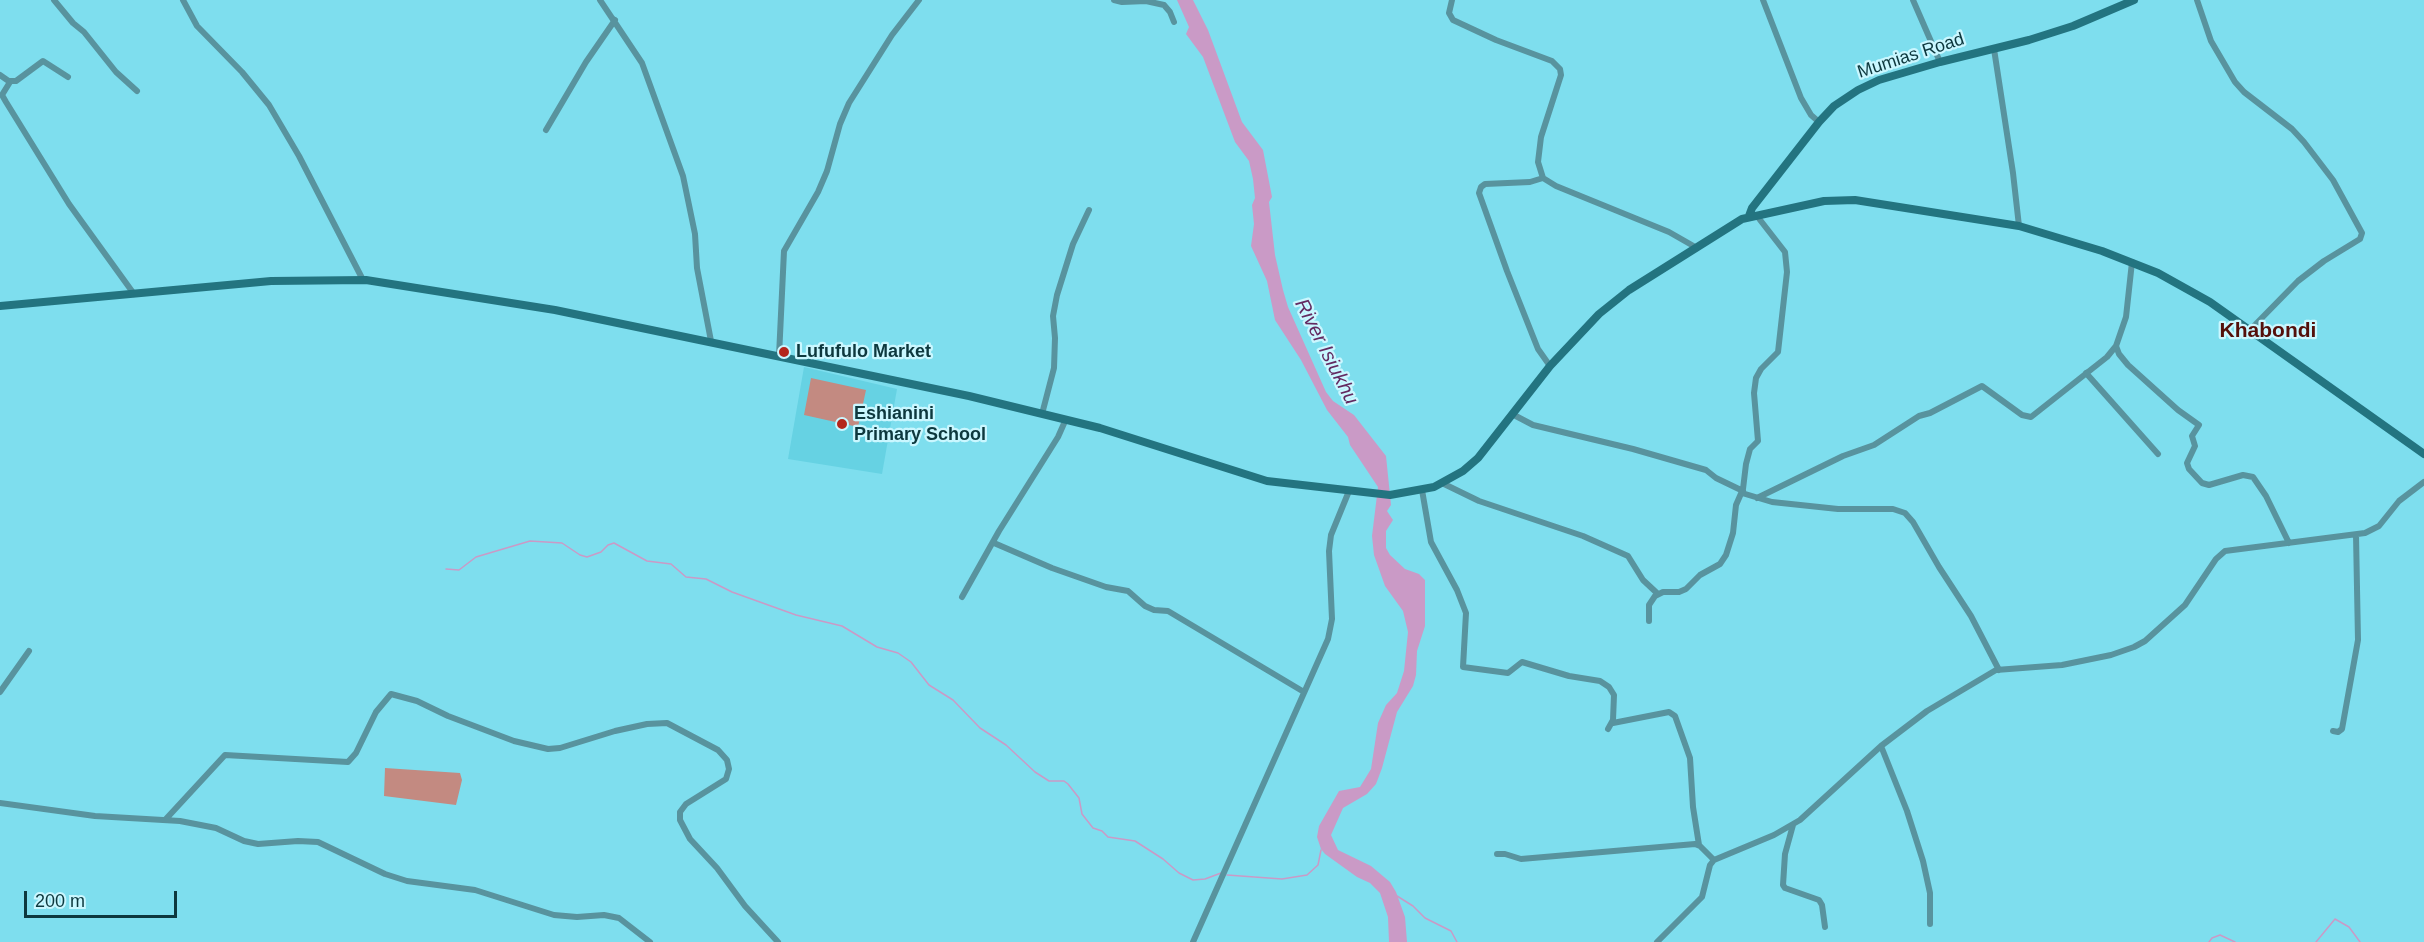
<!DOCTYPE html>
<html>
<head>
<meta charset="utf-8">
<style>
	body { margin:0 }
	#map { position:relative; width:2424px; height:942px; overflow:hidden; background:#7edeee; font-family:Arial,sans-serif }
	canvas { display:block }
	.scale { position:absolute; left:24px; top:891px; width:153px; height:27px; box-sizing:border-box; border:3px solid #0d383e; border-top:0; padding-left:8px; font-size:18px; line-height:21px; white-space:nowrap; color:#0d383e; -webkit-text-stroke:4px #caf7ff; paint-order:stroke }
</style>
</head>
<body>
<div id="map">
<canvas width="2424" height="942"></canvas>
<div class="scale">200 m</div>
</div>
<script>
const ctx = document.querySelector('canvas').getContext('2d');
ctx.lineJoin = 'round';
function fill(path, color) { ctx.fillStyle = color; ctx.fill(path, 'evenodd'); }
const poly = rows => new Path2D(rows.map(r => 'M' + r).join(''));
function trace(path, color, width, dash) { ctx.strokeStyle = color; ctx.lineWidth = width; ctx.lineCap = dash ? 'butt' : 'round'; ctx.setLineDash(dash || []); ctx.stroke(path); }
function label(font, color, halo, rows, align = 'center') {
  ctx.font = font + ' Arial,sans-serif'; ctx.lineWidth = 4.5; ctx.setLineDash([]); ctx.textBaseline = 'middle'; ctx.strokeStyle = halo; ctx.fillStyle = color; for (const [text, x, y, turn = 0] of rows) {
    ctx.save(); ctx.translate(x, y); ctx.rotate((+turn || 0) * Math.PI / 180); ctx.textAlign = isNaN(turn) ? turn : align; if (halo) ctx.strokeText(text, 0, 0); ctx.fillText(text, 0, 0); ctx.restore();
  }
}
fill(poly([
	[804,367,897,389,882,474,788,459]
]), '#66d2e3');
fill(poly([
	[811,378,866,390,858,427,804,415],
	[385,768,460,773,462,780,456,805,384,796]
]), '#c38a81');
fill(poly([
	[1177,0,1193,0,1208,30,1242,122,1263,150,1272,197,1269,202,1275,255,1283,290,1288,307,1326,392,1333,401,1354,415,1386,456,1391,505,1387,511,1393,520,1386,531,1386,548,1390,555,1405,569,1419,574,1425,580,1425,626,1417,651,1416,675,1413,686,1397,712,1382,768,1376,784,1367,794,1343,808,1331,835,1338,850,1371,866,1390,882,1396,892,1405,917,1407,942,1389,942,1388,917,1380,893,1370,883,1357,877,1325,854,1321,849,1317,837,1319,826,1339,791,1360,787,1371,769,1378,723,1386,705,1397,693,1404,671,1408,632,1403,611,1385,586,1374,555,1372,536,1378,487,1350,445,1348,437,1327,410,1301,360,1275,320,1267,281,1251,246,1254,224,1252,205,1255,198,1253,179,1249,161,1235,142,1203,57,1186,34,1189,27]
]), '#ca9ac6');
trace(poly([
	[446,569,459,570,476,557,530,541,562,543,580,555,587,557,601,552,608,545,614,543,647,561,671,564,686,577,706,579,732,592,796,615,842,626,877,647,898,653,911,662,929,685,953,700,980,728,1006,745,1035,772,1049,781,1064,781,1068,784,1079,798,1082,814,1093,828,1102,831,1108,837,1135,841,1163,859,1179,873,1193,880,1205,879,1221,873],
	[1227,875,1282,879,1307,875,1318,865,1321,850],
	[1397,896,1413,906,1425,918,1451,931,1457,942],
	[2209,942,2212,938,2220,935,2235,942],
	[2316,942,2335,919,2349,927,2360,942]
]), '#ca9ac6', 1.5);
trace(poly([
	[54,0,73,23,84,32,116,72,137,91],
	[183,0,197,26,242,72,269,105,299,156,363,280],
	[600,0,642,63,683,176,695,234,697,268,711,341],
	[1114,0,1122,2,1146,1,1164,5,1170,12,1174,22],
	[1452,0,1449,13,1453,20,1496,40,1552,61,1560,69,1561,75,1541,137,1538,162,1543,178,1556,186,1669,232,1697,248],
	[1763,0,1801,98,1811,115,1819,122],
	[1913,0,1940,62],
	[2197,0,2211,41,2235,82,2244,92,2292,129,2304,142,2333,180,2362,233,2360,239,2324,261,2298,281,2250,330],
	[1994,49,2013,173,2019,226],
	[0,75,10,82,2,95,6,102,69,204,134,294],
	[10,81,16,81,43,61,68,77],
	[546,130,586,62,615,20],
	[1543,178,1530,182,1485,184,1481,187,1479,193,1507,271,1538,349,1550,366],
	[2116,346,2119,354,2128,365,2178,410,2199,425,2192,436,2195,446,2187,463,2189,469,2202,483,2209,485,2243,475,2253,477,2266,496,2289,543],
	[779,356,784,251,818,192,827,171,840,124,849,103,892,35,919,0],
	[2086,373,2158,454],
	[1042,414,1054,368,1055,338,1053,316,1057,295,1073,244,1089,210],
	[1512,414,1533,425,1633,449,1706,470,1716,478,1743,491],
	[1442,483,1479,501,1583,536,1628,556,1643,580,1658,594],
	[1422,490,1431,542,1457,590,1466,613,1463,667,1508,673,1522,662,1569,676,1600,681,1609,687,1614,695,1613,720,1608,729],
	[1742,493,1772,502,1838,509,1893,509,1905,513,1913,522,1939,567,1971,616,1999,670],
	[1757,498,1843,456,1874,445,1919,416,1930,413,1982,386,2022,415,2031,417,2107,357,2116,346,2126,317,2132,262],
	[994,543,1052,568,1106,587,1128,591,1145,606,1154,610,1168,611,1304,692],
	[962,597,999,531,1058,437,1066,419],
	[1649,621,1649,605,1655,596,1663,592,1679,592,1686,589,1700,575,1720,564,1726,555,1733,533,1736,505,1743,489,1746,464,1750,449,1758,441,1754,393,1756,378,1761,369,1778,352,1787,272,1785,252,1757,216],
	[0,692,29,651],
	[1613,723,1669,712,1675,716,1690,758,1693,807,1699,845],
	[2333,731,2338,732,2342,729,2358,640,2356,535],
	[1881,746,1907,811,1923,861,1930,893,1930,924],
	[0,803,95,816,180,821,216,828,244,841,258,844,298,841,318,842,385,874,407,881,475,890,554,915,577,917,604,915,619,918,650,942],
	[165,820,225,755,348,762,356,753,376,712,391,694,417,701,448,716,514,741,548,749,560,748,615,731,647,724,667,723,718,750,727,760,729,769,726,779,686,804,680,812,680,820,690,839,717,868,745,906,778,942],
	[1793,825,1785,854,1783,885,1785,888,1819,900,1822,905,1825,927],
	[1497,854,1505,854,1521,859,1695,844,1700,846,1714,860],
	[1193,942,1328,639,1332,619,1329,551,1331,535,1349,491],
	[1657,942,1702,897,1710,865,1714,860,1774,835,1800,820,1881,746,1927,711,1996,670,2062,665,2111,655,2134,647,2145,641,2185,605,2216,559,2225,551,2365,533,2379,526,2399,501,2424,482]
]), '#58939e', 6);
trace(poly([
	[1749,216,1752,208,1819,122,1834,106,1858,90,1879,80,1940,62,2029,40,2073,26,2134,0],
	[0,306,271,281,366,280,555,310,969,396,1100,428,1267,481,1390,495,1434,487,1463,471,1478,458,1550,366,1599,314,1629,290,1742,219,1824,201,1855,200,2019,226,2102,251,2158,273,2210,302,2424,454]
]), '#237480', 8);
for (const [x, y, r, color] of [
	[784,352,6,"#b4261b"],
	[842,424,6,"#b4261b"]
]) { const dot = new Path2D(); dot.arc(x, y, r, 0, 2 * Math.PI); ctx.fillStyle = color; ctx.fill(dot); trace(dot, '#caf7ff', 2); }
label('18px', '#0d383e', '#caf7ff', [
	["Mumias Road",1911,56,-18]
]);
label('bold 18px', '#0d383e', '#caf7ff', [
	["Lufufulo Market",796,352],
	["Eshianini",854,414],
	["Primary School",854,435]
], 'left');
label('italic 20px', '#632a61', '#caf7ff', [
	["River Isiukhu",1326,352,63]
]);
label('bold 21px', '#54100b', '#caf7ff', [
	["Khabondi",2268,331]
]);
</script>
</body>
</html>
